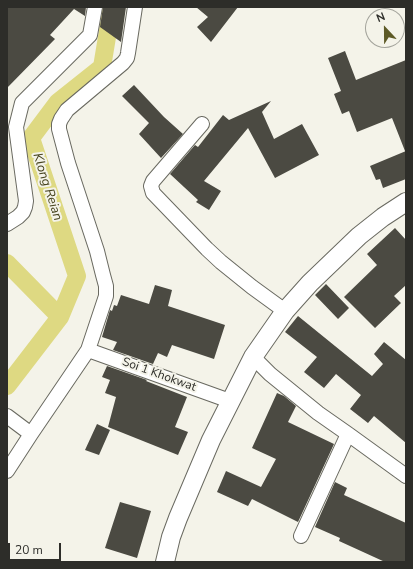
<!DOCTYPE html>
<html>
<head>
<meta charset="utf-8">
<style>
	body { margin:0 }
	#map { position:relative; width:413px; height:569px; overflow:hidden; background:#f4f3e9; font-family:"Nunito Sans",sans-serif }
	canvas { display:block }
	.frame { position:absolute; inset:0; border:8px solid #2d2d29; pointer-events:none }
	.north { position:absolute; left:365px; top:8px; width:40px; height:40px; box-sizing:border-box; background:#f4f3e9; border:1px solid #a4a49c; border-radius:50%; rotate:338deg; font-size:11px; font-weight:700; line-height:16px; text-align:center; color:#2d2d29 }
	.north::after { content:''; display:block; margin:auto; width:14px; height:18px; background:#5d5a26; clip-path:polygon(50% 0,100% 100%,50% 72%,0 100%) }
	.scale { position:absolute; left:8px; top:543px; width:53px; height:18px; box-sizing:border-box; border:2px solid #2d2d29; border-top:0; padding-left:5px; font-size:12px; line-height:14px; white-space:nowrap; color:#2d2d29; -webkit-text-stroke:3px #f4f3e9; paint-order:stroke }
</style>
</head>
<body>
<div id="map">
<canvas width="413" height="569"></canvas>
<div class="frame"></div>
<div class="north">N</div>
<div class="scale">20 m</div>
</div>
<script>
const ctx = document.querySelector('canvas').getContext('2d');
ctx.lineJoin = 'round';
const poly = rows => new Path2D(rows.map(r => 'M' + r).join(''));
function trace(path, color, width, dash) { ctx.strokeStyle = color; ctx.lineWidth = width; ctx.lineCap = dash ? 'butt' : 'round'; ctx.setLineDash(dash || []); ctx.stroke(path); }
function fill(path, color) { ctx.fillStyle = color; ctx.fill(path, 'evenodd'); }
function label(font, color, halo, rows, align = 'center') {
  ctx.font = font + ' "Nunito Sans",sans-serif'; ctx.lineWidth = 4; ctx.setLineDash([]); ctx.textBaseline = 'middle'; ctx.strokeStyle = halo; ctx.fillStyle = color; for (const [text, x, y, turn = 0] of rows) {
    ctx.save(); ctx.translate(x, y); ctx.rotate((+turn || 0) * Math.PI / 180); ctx.textAlign = isNaN(turn) ? turn : align; if (halo) ctx.strokeText(text, 0, 0); ctx.fillText(text, 0, 0); ctx.restore();
  }
}
trace(poly([
	[7,263,60,317],
	[7,386,60,317,77,276,31,138,58,102,102,67,112,7]
]), '#ded982', 18);
fill(poly([
	[7,7,86,7,85,16,74,9,50,35,55,39,7,88],
	[103,7,126,7,121,42,100,27],
	[196,7,238,7,211,42,197,27,208,17],
	[345,51,356,80,406,60,406,150,405,151,392,118,357,132,349,111,342,114,334,94,341,91,328,58],
	[134,85,164,117,183,134,161,158,139,134,149,123,122,96],
	[271,101,262,112,274,139,302,124,319,155,275,178,248,128,204,181,221,191,209,210,196,202,198,200,170,174,195,145,198,147,223,115,229,120],
	[406,151,406,179,383,188,380,179,376,180,370,166],
	[395,228,406,240,406,285,394,296,401,303,375,328,344,297,377,265,367,254],
	[326,284,349,308,338,319,315,295],
	[155,285,172,290,168,306,225,325,214,359,172,345,167,357,158,353,153,364,113,350,117,342,102,337,110,310,112,311,114,305,117,306,121,295,149,304],
	[298,316,372,376,383,364,374,354,384,342,406,360,406,443,374,416,368,423,350,409,361,395,336,374,324,388,304,372,317,357,285,332],
	[107,366,147,380,146,381,187,397,175,427,188,432,178,455,108,427,116,397,105,393,110,380,102,377],
	[277,393,284,396,296,406,288,422,334,444,298,522,252,499,248,506,217,492,226,471,261,487,276,459,252,448],
	[97,424,110,430,99,455,85,450],
	[335,482,347,488,344,495,406,523,406,562,385,562,339,541,340,538,315,527],
	[120,502,151,511,137,558,105,548]
]), '#4b4a42');
const minor = poly([
	[202,124,153,181,151,186,153,193,207,249,221,262,252,287,285,311],
	[7,224,18,217,23,212,25,207,26,201,16,127,22,103,90,35,95,7],
	[88,350,230,401],
	[253,357,270,374,318,413,348,434,406,476],
	[7,416,31,434],
	[7,471,31,434,88,350,106,296,106,286,103,275,97,251,68,163,59,129,59,124,61,119,67,110,123,63,127,58,128,53,135,7],
	[301,536,348,434]
]);
const tertiary = poly([
	[165,562,171,537,178,518,211,440,253,357,285,311,310,283,359,236,383,217,406,202]
]);
trace(minor, '#696960', 16);
trace(tertiary, '#696960', 20);
trace(minor, '#fff', 14);
trace(tertiary, '#fff', 18);
label('12px', '#2d2d29', '#f4f3e9', [
	["Soi 1 Khokwat",159,375,20]
]);
label('italic 13px', '#46431e', '#f4f3e9', [
	["Klong Reian",47,187,72]
]);
</script>
</body>
</html>
